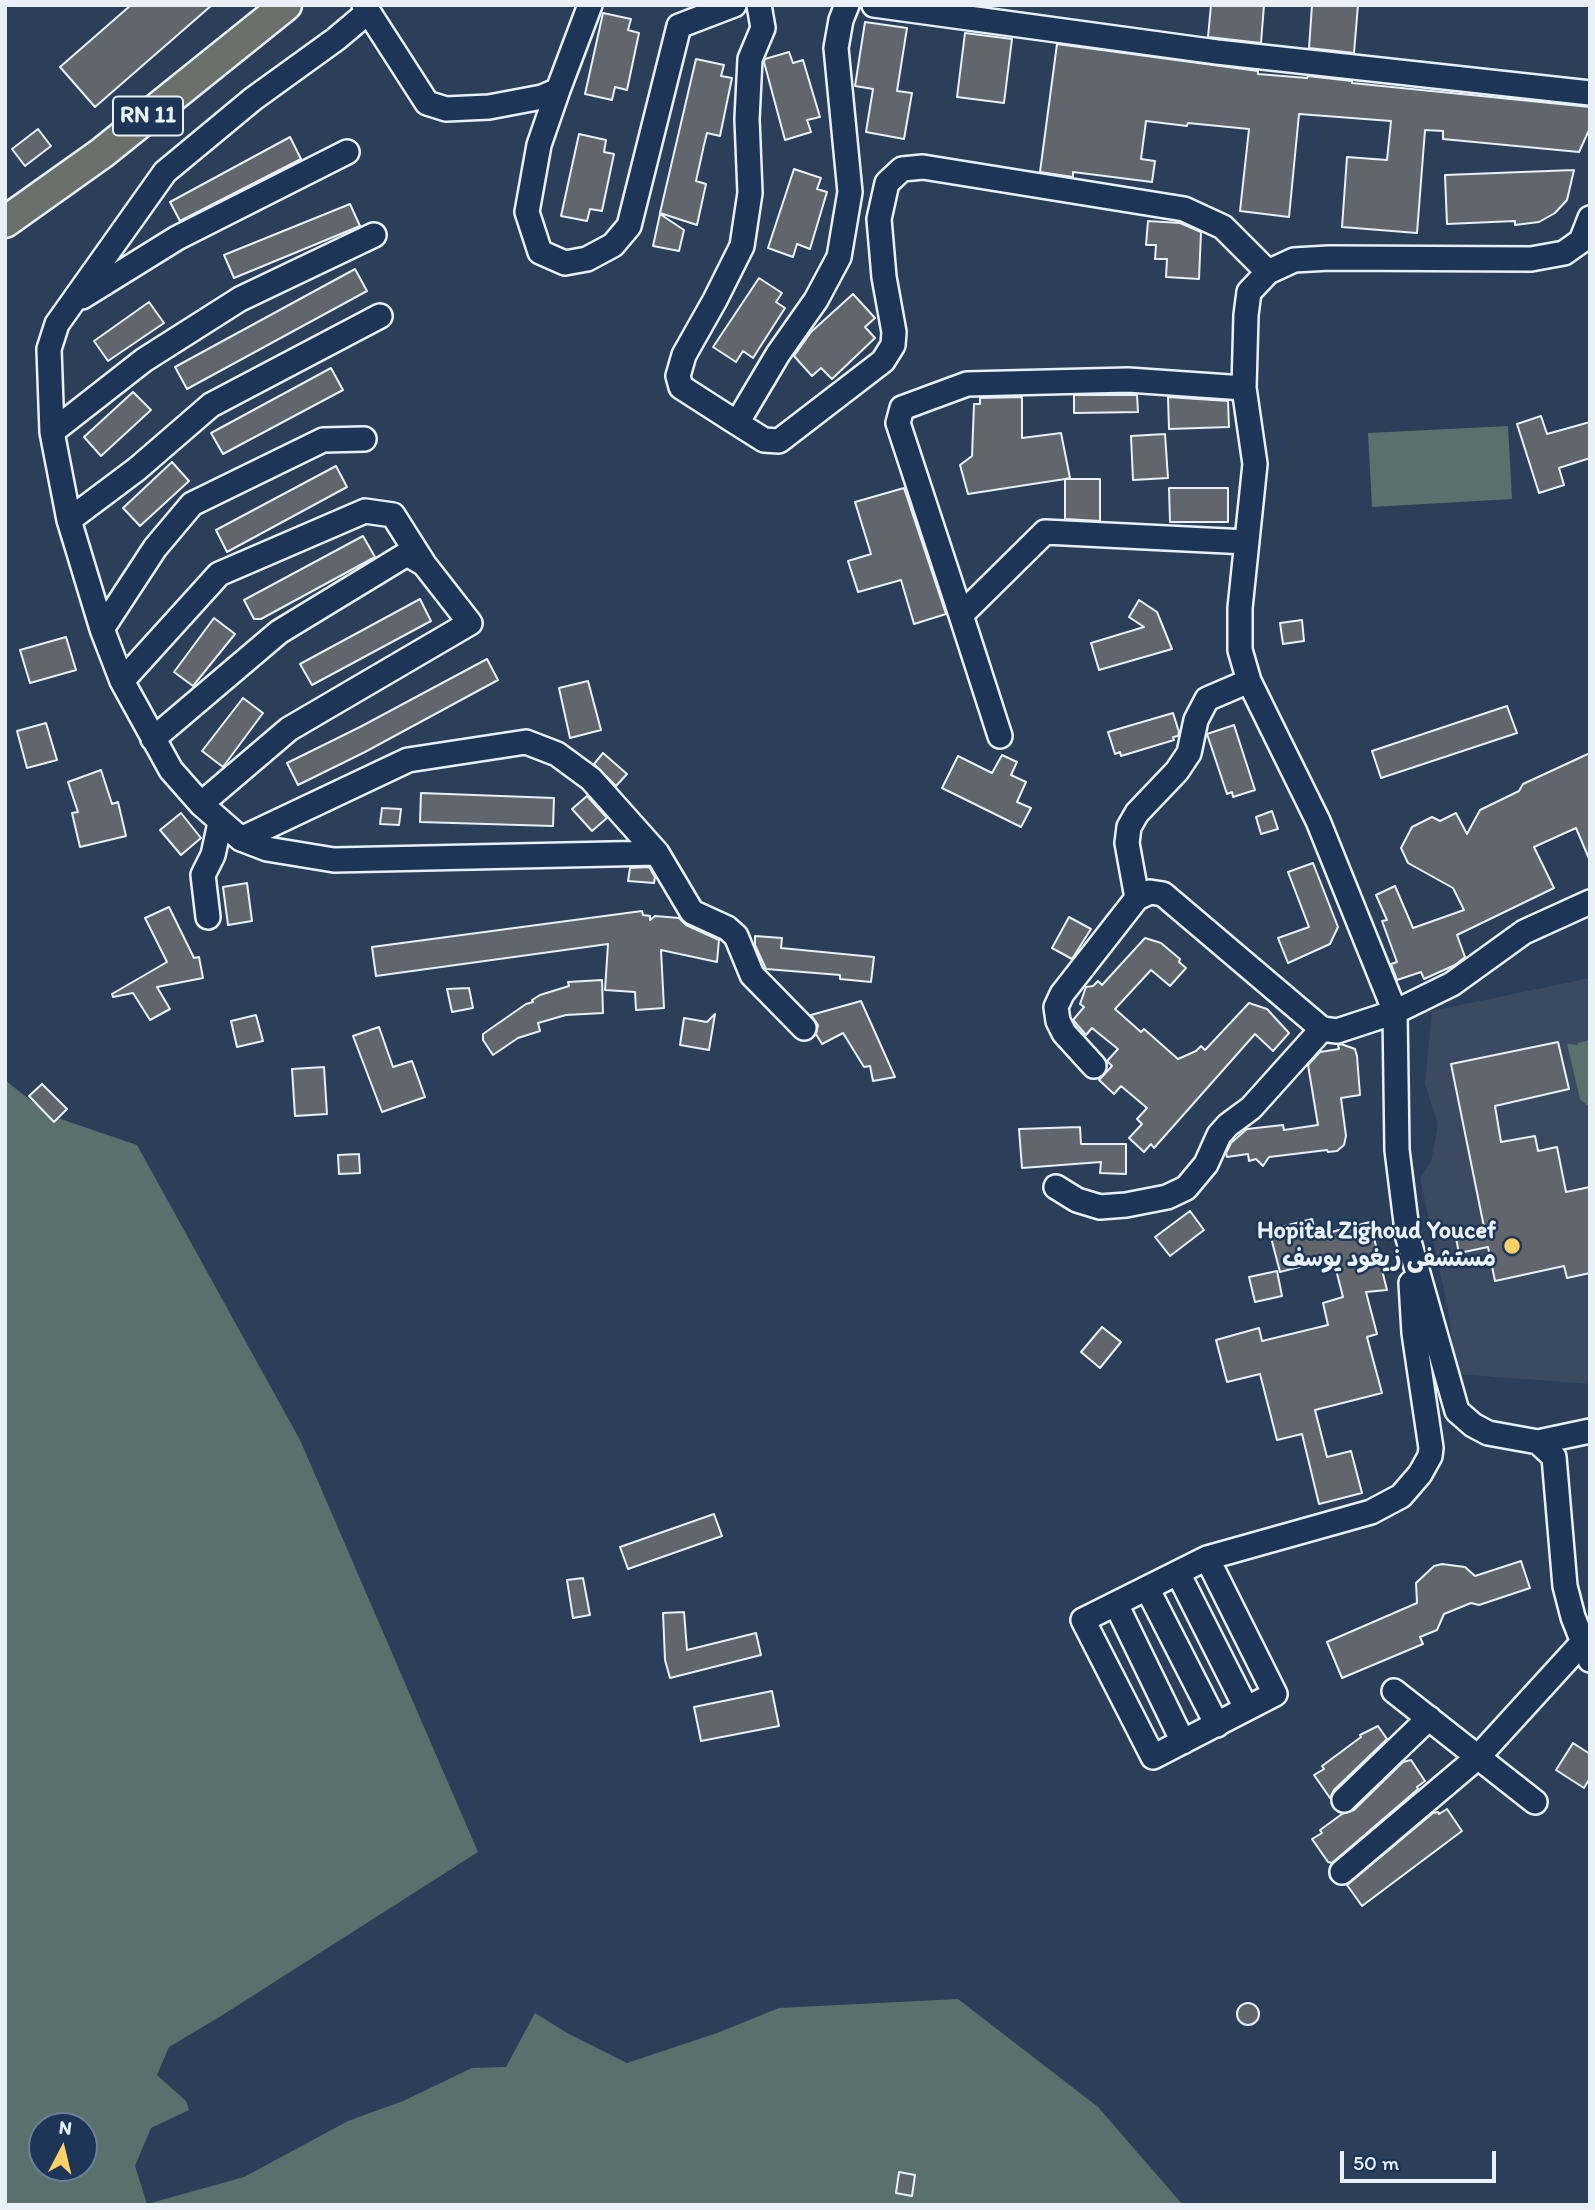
<!DOCTYPE html>
<html>
<head>
<meta charset="utf-8">
<style>
	body { margin:0 }
	#map { position:relative; width:1595px; height:2210px; overflow:hidden; background:#2b3f5b; font-family:Itim,sans-serif }
	canvas { display:block }
	.frame { position:absolute; inset:0; border:7px solid #e8f1f8; pointer-events:none }
	.north { position:absolute; left:28px; top:2112px; width:70px; height:70px; box-sizing:border-box; background:#1d3557; border:2px solid #6e8097; border-radius:50%; rotate:7deg; font-size:19px; font-weight:700; line-height:28px; text-align:center; color:#e8f1f8 }
	.north::after { content:''; display:block; margin:auto; width:24px; height:32px; background:#ffd166; clip-path:polygon(50% 0,100% 100%,50% 72%,0 100%) }
	.scale { position:absolute; left:1340px; top:2151px; width:156px; height:32px; box-sizing:border-box; border:4px solid #e8f1f8; border-top:0; padding-left:9px; font-size:21px; line-height:24px; white-space:nowrap; color:#e8f1f8; -webkit-text-stroke:5px #1d3557; paint-order:stroke }
</style>
</head>
<body>
<div id="map">
<canvas width="1595" height="2210"></canvas>
<div class="frame"></div>
<div class="north">N</div>
<div class="scale">50 m</div>
</div>
<script>
const ctx = document.querySelector('canvas').getContext('2d');
ctx.lineJoin = 'round';
function fill(path, color) { ctx.fillStyle = color; ctx.fill(path, 'evenodd'); }
const poly = rows => new Path2D(rows.map(r => 'M' + r).join(''));
function trace(path, color, width, dash) { ctx.strokeStyle = color; ctx.lineWidth = width; ctx.lineCap = dash ? 'butt' : 'round'; ctx.setLineDash(dash || []); ctx.stroke(path); }
function label(font, color, halo, rows, align = 'center') {
  ctx.font = font + ' Itim,"Playpen Sans Arabic",sans-serif'; ctx.lineWidth = 5; ctx.setLineDash([]); ctx.textBaseline = 'middle'; ctx.strokeStyle = halo; ctx.fillStyle = color; for (const [text, x, y, turn = 0] of rows) {
    ctx.save(); ctx.translate(x, y); ctx.rotate((+turn || 0) * Math.PI / 180); ctx.textAlign = isNaN(turn) ? turn : align; if (halo) ctx.strokeText(text, 0, 0); ctx.fillText(text, 0, 0); ctx.restore();
  }
}
fill(poly([
	[1590,978,1590,1384,1456,1374,1449,1314,1420,1178,1431,1162,1438,1124,1425,1084,1432,1011]
]), '#3b4a60');
fill(poly([
	[1508,426,1512,499,1372,507,1368,433],
	[1590,1040,1590,1108,1580,1099,1567,1044,1578,1045,1578,1043],
	[5,1080,49,1115,137,1145,300,1440,478,1852,221,2016,169,2047,157,2075,186,2101,189,2110,151,2128,135,2166,147,2204,244,2177,348,2121,403,2101,472,2068,506,2067,535,2013,567,2033,627,2063,717,2033,779,2008,958,1999,1098,2107,1183,2205,5,2205],
	[42,2126,84,2126,84,2168,42,2168]
]), '#59706c');
const building = poly([
	[131,5,212,5,95,107,60,67,131,5],
	[1211,5,1264,5,1261,43,1208,37,1211,5],
	[1312,5,1358,5,1354,53,1309,48,1312,5],
	[603,13,631,19,628,30,639,33,627,90,615,87,612,100,585,94,603,13],
	[865,22,907,28,897,91,912,93,904,139,866,132,873,89,855,86,865,22],
	[965,33,1012,39,1004,103,957,97,965,33],
	[1057,44,1258,71,1258,74,1307,78,1308,76,1352,81,1352,83,1590,107,1590,128,1579,152,1443,139,1443,131,1425,130,1417,233,1342,227,1347,157,1387,160,1391,121,1299,114,1289,217,1240,211,1249,129,1188,123,1187,126,1146,121,1141,159,1155,161,1152,182,1073,172,1073,177,1040,172,1057,44],
	[789,52,793,63,803,60,820,117,807,120,811,132,785,140,764,62,765,59,789,52],
	[696,59,724,65,721,76,732,78,720,136,707,133,704,145,696,181,706,184,697,225,660,213,696,59],
	[38,129,51,146,25,166,12,149,38,129],
	[579,134,606,140,604,152,614,154,602,211,590,209,587,221,561,216,579,134],
	[290,137,301,159,180,221,170,202,290,137],
	[794,169,821,178,817,189,827,192,810,249,797,244,793,257,768,248,794,169],
	[1574,170,1567,200,1555,213,1539,222,1515,225,1515,221,1447,224,1445,175,1574,170],
	[350,204,360,226,234,278,224,255,350,204],
	[660,214,684,230,679,251,653,246,660,214],
	[1148,221,1180,223,1201,232,1199,279,1166,277,1167,259,1155,259,1156,245,1146,245,1148,221],
	[355,269,367,291,187,389,175,367,355,269],
	[759,278,782,293,776,302,785,308,753,358,743,351,736,362,713,347,759,278],
	[853,294,875,318,865,327,875,338,832,379,821,368,812,376,794,356,811,332,853,294],
	[149,302,164,323,108,361,94,341,149,302],
	[331,368,343,390,223,454,211,433,331,368],
	[133,392,151,410,101,456,84,437,133,392],
	[1074,395,1137,395,1138,412,1074,413,1074,395],
	[1022,397,1022,438,1061,433,1070,478,1065,479,1100,479,1100,521,1065,519,1065,479,968,494,960,465,972,456,974,404,980,404,980,398,1022,397],
	[1168,397,1228,401,1229,427,1169,429,1168,397],
	[1541,416,1547,434,1590,422,1590,458,1559,468,1564,485,1539,493,1517,424,1541,416],
	[1165,434,1168,478,1133,480,1131,436,1165,434],
	[172,462,189,481,140,526,123,508,172,462],
	[336,466,347,487,227,552,216,530,336,466],
	[904,488,946,614,914,624,901,580,858,592,848,561,871,554,855,502,904,488],
	[1169,488,1228,488,1228,522,1170,522,1169,488],
	[363,536,375,557,261,619,254,619,244,600,363,536],
	[420,599,431,621,312,685,300,664,420,599],
	[1139,600,1157,612,1172,649,1099,670,1091,643,1144,627,1129,617,1139,600],
	[214,618,235,634,193,686,174,672,214,618],
	[1302,620,1304,641,1283,644,1280,623,1302,620],
	[66,637,76,670,30,683,20,650,66,637],
	[487,659,498,680,365,752,298,785,287,763,360,727,487,659],
	[588,681,601,730,570,738,559,688,588,681],
	[243,698,263,713,223,767,202,751,243,698],
	[1507,706,1517,733,1381,778,1372,751,1507,706],
	[1173,713,1179,732,1178,736,1173,737,1174,740,1121,756,1120,752,1115,754,1108,732,1173,713],
	[46,723,57,760,27,768,17,731,46,723],
	[1234,725,1255,790,1233,797,1232,792,1227,794,1207,734,1234,725],
	[603,753,627,774,616,786,594,764,603,753],
	[1590,753,1590,861,1576,828,1534,847,1554,888,1457,935,1465,957,1455,965,1424,979,1421,972,1397,980,1391,964,1397,962,1382,921,1387,920,1376,895,1395,886,1413,928,1464,910,1453,888,1408,863,1401,848,1412,827,1432,817,1440,821,1456,813,1467,834,1480,810,1519,791,1523,784,1590,753],
	[1002,755,1017,762,1011,775,1026,782,1017,802,1031,808,1021,827,942,788,958,756,992,773,1002,755],
	[101,770,112,804,118,802,126,836,80,847,72,813,78,812,68,782,101,770],
	[421,793,554,798,553,826,420,822,421,793],
	[587,796,607,818,592,831,572,809,587,796],
	[382,808,401,809,399,825,380,824,382,808],
	[1272,811,1278,829,1261,834,1256,817,1272,811],
	[181,813,201,838,181,855,160,830,181,813],
	[1313,863,1338,927,1330,944,1288,963,1278,938,1309,927,1288,872,1313,863],
	[649,867,655,877,654,883,628,881,630,868,649,867],
	[247,883,252,921,228,925,223,887,247,883],
	[169,907,194,958,199,957,203,978,157,987,170,1009,150,1020,133,993,113,997,112,994,167,962,145,918,169,907],
	[642,911,643,915,650,916,650,920,655,916,679,918,686,925,719,940,717,962,661,950,664,1008,636,1010,635,992,605,990,608,944,376,976,372,947,642,911],
	[1069,917,1091,929,1072,959,1052,948,1069,917],
	[755,936,782,938,781,948,874,957,871,982,840,979,840,975,766,969,755,945,755,936],
	[1145,938,1161,943,1180,959,1179,962,1186,968,1170,986,1151,970,1115,1009,1141,1032,1144,1029,1178,1059,1196,1051,1201,1046,1205,1050,1249,1003,1267,1009,1289,1033,1273,1051,1255,1034,1154,1148,1151,1144,1144,1152,1129,1138,1142,1124,1137,1119,1147,1108,1121,1086,1114,1094,1099,1080,1112,1066,1107,1061,1118,1049,1092,1028,1086,1035,1073,1020,1084,1007,1080,1004,1086,987,1093,986,1098,981,1102,985,1145,938],
	[602,980,603,1013,566,1015,538,1023,540,1031,518,1038,493,1055,483,1040,483,1034,526,1004,533,1002,532,1000,540,995,569,986,568,982,602,980],
	[469,988,473,1008,452,1012,447,989,469,988],
	[861,1001,895,1077,873,1081,870,1066,864,1067,843,1033,822,1044,816,1034,818,1025,811,1015,861,1001],
	[715,1014,709,1050,680,1045,684,1018,707,1022,715,1014],
	[256,1015,263,1041,237,1047,231,1021,256,1015],
	[379,1027,393,1067,412,1061,425,1097,382,1112,353,1036,379,1027],
	[1558,1042,1569,1089,1495,1106,1501,1142,1535,1136,1538,1151,1557,1147,1566,1192,1590,1187,1590,1273,1567,1278,1564,1266,1495,1281,1488,1247,1459,1253,1455,1233,1484,1227,1451,1064,1558,1042],
	[1341,1044,1355,1049,1357,1056,1360,1095,1341,1098,1346,1136,1344,1145,1337,1151,1328,1152,1327,1150,1269,1157,1263,1166,1256,1159,1249,1161,1248,1154,1227,1157,1226,1153,1231,1143,1247,1129,1283,1125,1284,1130,1318,1125,1308,1065,1320,1052,1339,1049,1338,1045,1341,1044],
	[324,1067,327,1114,295,1116,292,1069,324,1067],
	[42,1084,67,1109,54,1122,29,1096,42,1084],
	[1080,1127,1081,1144,1126,1144,1126,1174,1100,1173,1101,1162,1022,1168,1019,1129,1080,1127],
	[359,1154,360,1173,339,1174,338,1155,359,1154],
	[1190,1211,1204,1230,1170,1256,1155,1237,1190,1211],
	[1312,1219,1316,1236,1370,1222,1387,1290,1366,1292,1377,1334,1367,1337,1382,1393,1315,1410,1327,1457,1351,1451,1362,1493,1319,1504,1302,1434,1277,1440,1260,1374,1227,1382,1216,1340,1259,1328,1262,1341,1328,1325,1323,1303,1343,1297,1333,1258,1280,1272,1269,1230,1312,1219],
	[1277,1271,1282,1296,1255,1302,1249,1277,1277,1271],
	[1102,1327,1121,1342,1100,1368,1081,1352,1102,1327],
	[714,1514,722,1536,628,1569,620,1547,714,1514],
	[1521,1561,1530,1588,1479,1605,1471,1603,1444,1614,1437,1630,1420,1637,1423,1644,1342,1678,1327,1642,1417,1603,1416,1583,1434,1566,1442,1564,1465,1567,1475,1576,1521,1561],
	[583,1578,590,1615,573,1618,567,1580,583,1578],
	[684,1612,687,1650,756,1633,761,1655,670,1678,665,1660,663,1613,684,1612],
	[772,1691,779,1726,701,1741,694,1707,772,1691],
	[1378,1726,1387,1739,1334,1790,1330,1798,1314,1775,1324,1769,1322,1766,1361,1737,1360,1735,1378,1726],
	[1573,1743,1590,1754,1590,1778,1584,1788,1556,1770,1573,1743],
	[1411,1760,1425,1781,1417,1787,1418,1789,1332,1863,1328,1862,1312,1839,1322,1833,1320,1830,1342,1814,1354,1810,1403,1762,1411,1760],
	[1447,1809,1462,1831,1362,1906,1347,1885,1433,1813,1438,1812,1439,1814,1447,1809],
	'1237 2014a11 11 0 1 1 22 0a11 11 0 1 1-22 0Z',
	[899,2172,915,2175,912,2196,896,2193,899,2172]
]);
fill(building, '#61656c');
trace(building, '#e8f1f8', 2);
const minor = poly([
	[364,5,427,103,446,109,489,107,542,97,558,90,590,5],
	[759,5,763,28,750,59,747,119,750,193,742,246,715,300,684,355,678,376,681,387,737,423,778,354,816,300,839,257,850,192,836,48,841,20,847,5],
	[874,5,1217,52,1590,93],
	[368,12,336,39,253,99,165,172,57,324,49,349,52,432,69,520,102,629,122,681,171,770,201,804,241,839,267,849,334,860,657,853],
	[558,90,539,145,527,212,540,252,565,263,587,259,613,245,629,226,679,26,734,5],
	[1590,218,1581,241,1564,253,1531,259,1329,258,1294,260,1268,272,1249,292,1246,315,1244,388,1255,464,1240,608,1240,650,1249,681,1318,821,1395,1012,1397,1150,1408,1238,1457,1411,1473,1425,1488,1433,1538,1442,1554,1457,1565,1586,1573,1617,1590,1660],
	[82,297,177,238,347,152],
	[1244,388,1128,380,967,384,902,408,898,423,961,615,1045,532,1247,542],
	[737,423,764,440,779,441,883,361,893,345,894,332,884,277,879,219,887,183,902,169,923,167,1184,209,1223,227,1268,272],
	[52,432,144,360,240,299,374,235],
	[69,520,137,469,211,405,380,316],
	[961,615,1000,736],
	[102,629,155,548,192,504,323,440,364,439],
	[122,681,219,574,365,511,393,515,424,564,470,623,289,729,201,804],
	[153,739,279,632,407,554,424,564],
	[241,839,408,760,526,742,557,754,591,779,657,853,692,912,727,928,736,936,752,975,804,1028],
	[1137,898,1127,843,1129,827,1137,813,1177,771,1189,753,1196,720,1207,699,1249,681],
	[208,917,203,875,213,855,220,823],
	[1094,1066,1064,1033,1058,1021,1056,1007,1062,994,1137,898,1150,892,1163,894,1322,1029,1337,1031,1395,1012,1452,984,1524,932,1590,902],
	[1056,1187,1077,1200,1100,1207,1126,1205,1167,1197,1186,1188,1206,1164,1219,1135,1228,1125,1251,1108,1322,1029],
	[1538,1442,1590,1431],
	[1207,1558,1275,1694,1153,1757,1083,1620,1207,1558,1371,1512,1401,1496,1420,1474,1430,1456,1431,1448,1414,1333,1411,1283],
	[1178,1573,1246,1708],
	[1147,1588,1217,1725],
	[1116,1604,1183,1742],
	[1394,1691,1535,1802],
	[1344,1800,1429,1718],
	[1342,1872,1478,1757,1583,1642]
]);
const major = poly([
	[5,222,102,153,286,5]
]);
trace(minor, '#e8f1f8', 28);
trace(major, '#e8f1f8', 35);
trace(minor, '#1d3557', 23);
trace(major, '#6c706d', 30);
for (const [x, y, r, color] of [
	[1512,1246,9,"#ffd166"]
]) { const dot = new Path2D(); dot.arc(x, y, r, 0, 2 * Math.PI); ctx.fillStyle = color; ctx.fill(dot); trace(dot, '#1d3557', 2.5); }
for (const [x, y, w] of [
	[148,116,70]
]) { const box = new Path2D(); box.roundRect(x - w / 2, y - 19.5, w, 39, 5); ctx.fillStyle = '#1d3557'; ctx.fill(box); trace(box, '#e8f1f8', 2); }
label('bold 23px', '#e8f1f8', null, [
	["RN 11",148,116]
]);
label('bold 24px', '#e8f1f8', '#1d3557', [
	["Hopital Zighoud Youcef",1496,1232],
	["مستشفى زيغود يوسف",1496,1260]
], 'right');
</script>
</body>
</html>
